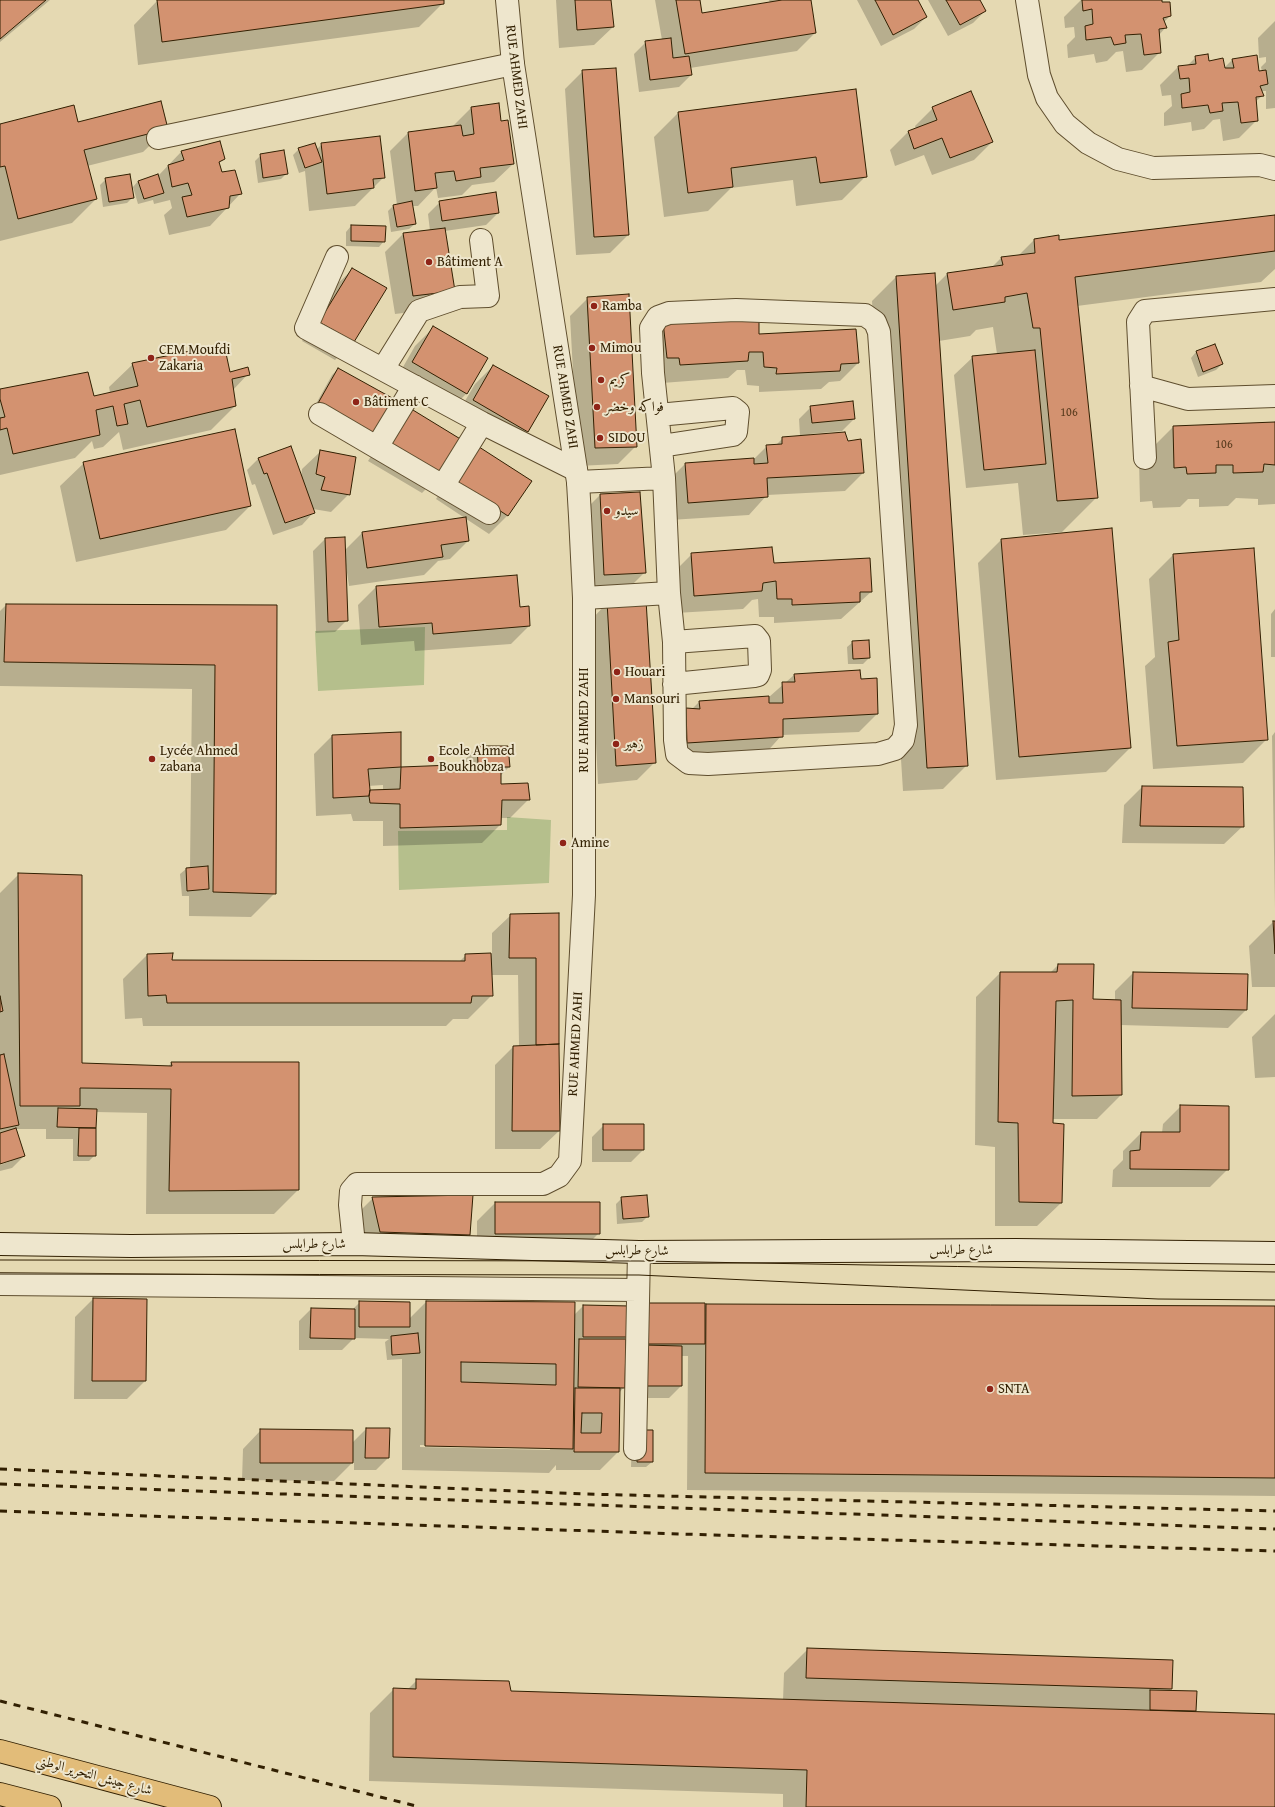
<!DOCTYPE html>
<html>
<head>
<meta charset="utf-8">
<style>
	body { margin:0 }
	canvas { display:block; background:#e5d9b2 }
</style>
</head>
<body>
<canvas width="1275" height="1807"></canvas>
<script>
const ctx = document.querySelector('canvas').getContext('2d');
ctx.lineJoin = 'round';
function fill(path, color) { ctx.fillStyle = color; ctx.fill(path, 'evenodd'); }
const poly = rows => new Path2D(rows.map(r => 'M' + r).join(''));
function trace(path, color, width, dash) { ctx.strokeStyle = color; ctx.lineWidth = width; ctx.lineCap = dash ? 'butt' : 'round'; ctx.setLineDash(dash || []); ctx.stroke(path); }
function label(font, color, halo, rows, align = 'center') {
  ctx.font = font + ' "Gentium Book Plus",Amiri,serif'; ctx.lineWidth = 4; ctx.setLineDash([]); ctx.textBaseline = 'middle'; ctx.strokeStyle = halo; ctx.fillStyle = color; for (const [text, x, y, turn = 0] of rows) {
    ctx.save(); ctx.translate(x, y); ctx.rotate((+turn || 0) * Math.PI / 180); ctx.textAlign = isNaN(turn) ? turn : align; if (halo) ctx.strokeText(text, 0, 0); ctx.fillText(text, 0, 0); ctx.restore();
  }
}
fill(poly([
	[425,627,424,685,318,691,315,631],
	[507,817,551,820,549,883,399,890,398,831,507,830]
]), '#b5bf8c');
fill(poly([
	[0,0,50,0,0,42],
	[165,0,443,0,443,3,419,27,138,65,134,25,157,1],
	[556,0,610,0,613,27,594,45,559,48],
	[655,0,699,0,701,14,770,3,769,0,810,0,815,33,797,51,690,68,691,75,679,87,639,92,634,54,646,42,662,40],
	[857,0,917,0,926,17,914,29,881,46],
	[928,0,979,0,985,11,973,23,948,36],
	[1081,0,1161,0,1161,3,1170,16,1164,22,1166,27,1159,35,1160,52,1142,70,1126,72,1123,51,1116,52,1107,61,1096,63,1094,54,1068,58,1067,45,1075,37,1074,27,1065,28,1064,17],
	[1275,21,1275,108,1266,109,1266,91,1261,91,1262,96,1255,102,1257,120,1239,138,1223,141,1220,119,1213,120,1204,129,1192,131,1191,122,1164,126,1164,113,1172,106,1171,95,1162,96,1160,85,1178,67,1187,66,1196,57,1224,68,1232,60,1258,72,1262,72,1261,67,1266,62,1266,57,1259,58,1258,38],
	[583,71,628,235,610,253,576,255,565,89],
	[855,90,866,176,842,200,796,206,793,180,731,188,708,211,664,217,654,137,678,113],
	[471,108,513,164,494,182,472,185,462,195,438,198,436,187,418,206,412,206,415,224,409,229,391,232,388,211,393,206,397,205,390,151,408,133,453,126],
	[933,108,992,142,974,160,932,175,924,155,895,166,890,150,908,132,916,129,915,126],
	[78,123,167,129,143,152,87,166,96,199,72,223,0,241,0,125],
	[219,143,224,159,218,164,221,173,241,193,210,226,169,235,164,215,172,208,170,200,154,204,153,200,138,204,133,187,138,181,158,176,181,152],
	[322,144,384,177,355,206,309,211,305,171,299,173,293,155,299,149,316,150],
	[261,155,286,174,281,179,258,183,255,161],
	[106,179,133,197,127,203,103,207,100,185],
	[440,202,498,213,486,225,445,231,436,309,395,314,385,252,403,234,430,231,428,214],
	[1275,216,1275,269,1261,282,1077,306,1097,497,1062,532,1023,535,1018,483,966,488,954,375,973,357,997,354,993,327,976,330,970,336,939,341,967,765,943,789,903,791,872,301,896,277,935,286,947,274,992,267,1001,258,1018,256,1034,240,1058,241],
	[351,226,384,241,379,247,346,246,346,232],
	[353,269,353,342,335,360,302,341,334,287],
	[588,298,636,446,618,464,578,466,570,316],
	[664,323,758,335,858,363,840,381,829,382,821,389,759,392,759,386,747,385,745,370,737,370,728,378,662,383,649,376],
	[433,328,467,393,449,411,395,381,415,346],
	[1215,345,1222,364,1216,370,1198,377,1191,358,1196,352],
	[133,364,248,374,233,390,235,406,211,430,123,450,119,432,103,447,94,449,92,441,75,458,0,475,0,390,93,397,110,393,109,387],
	[493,366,527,431,509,449,455,418,475,384],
	[338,369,393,399,312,411,332,375],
	[811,407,854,419,842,431,810,434,810,436,863,473,845,491,767,495,749,515,670,520,667,482,685,464,754,459,767,446,775,446,783,438,800,436,799,419],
	[1275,423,1275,504,1258,505,1258,499,1236,498,1228,506,1199,507,1199,499,1188,499,1180,507,1153,508,1152,501,1140,502,1139,461,1173,427],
	[390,426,440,475,422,493,368,461],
	[321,451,349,494,331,512,313,509,314,512,302,525,273,535,255,484,252,485,247,470,259,458,301,477,302,469],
	[84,463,250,506,226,530,76,562,60,486],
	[458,465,530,482,507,516,489,534,436,499],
	[600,495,645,572,627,590,586,593,582,513],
	[465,518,468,541,450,559,438,561,424,575,349,586,346,566,345,566,347,620,335,632,316,633,313,551,325,539,344,551,362,533],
	[1002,539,1130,748,1106,772,996,780,978,563],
	[692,554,773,564,871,592,841,619,774,623,774,617,759,617,758,599,752,600,743,609,676,613,674,572],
	[1173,555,1267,739,1243,763,1153,769,1145,666,1155,657,1149,579],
	[376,587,529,626,511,644,415,651,414,641,361,645,358,605],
	[608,602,655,762,637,780,598,784,590,621],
	[6,605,276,606,275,893,251,917,189,916,189,896,182,896,180,874,186,869,190,868,192,689,0,686,0,611],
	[1275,609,1275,657,1271,657,1271,614],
	[853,642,869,658,863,664,848,664,847,647],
	[794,675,860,680,877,714,859,732,782,735,764,755,669,761,668,727,687,709,692,709,699,702,769,697],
	[1275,732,1275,909,1272,736],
	[400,733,400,768,459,766,477,747,509,767,500,776,500,785,528,800,510,818,500,818,500,825,482,843,383,846,383,821,353,821,351,814,316,816,314,754,332,736],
	[383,785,383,791,369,791,368,786],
	[1142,787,1243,826,1224,844,1122,843,1124,805],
	[19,874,81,1064,168,1067,171,1063,298,1190,274,1214,146,1214,147,1113,95,1112,95,1155,89,1161,73,1161,73,1139,46,1139,46,1129,15,1129,24,1156,12,1168,0,1171,0,1165,11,1161,11,1159,0,1163,0,893],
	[558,914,559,1131,540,1149,495,1149,495,1065,514,1046,519,1046,518,975,491,975,492,995,468,1019,453,1019,446,1026,143,1026,142,1018,125,1019,123,979,147,955,171,961,459,962,466,955,492,954,492,933,511,915],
	[1273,922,1275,922,1275,987,1252,987,1249,946],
	[1058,965,1092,1000,1115,1001,1115,991,1133,973,1246,1010,1228,1028,1120,1025,1121,1095,1097,1119,1052,1119,1061,1203,1037,1226,995,1226,995,1147,975,1145,976,997,1000,973,1050,973],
	[1275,1014,1275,1077,1255,1078,1252,1037],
	[1181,1106,1228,1169,1210,1187,1112,1187,1113,1170,1123,1160,1123,1151,1141,1133,1162,1133,1163,1124],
	[604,1125,643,1150,631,1162,592,1162,592,1137],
	[373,1198,469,1234,451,1252,362,1250,355,1216],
	[622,1198,648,1216,642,1222,617,1224,616,1204],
	[495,1203,599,1233,580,1252,477,1251,477,1221],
	[93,1299,145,1381,127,1399,74,1399,75,1317],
	[360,1302,409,1319,426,1302,574,1315,583,1306,629,1336,625,1340,624,1387,619,1393,618,1452,600,1470,556,1470,556,1465,549,1473,402,1470,402,1359,387,1360,385,1342,389,1339,354,1338,342,1350,299,1350,299,1321,311,1309,353,1309],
	[420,1445,550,1448,550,1450,420,1447],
	[706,1305,1275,1306,1275,1496,687,1490,688,1356,681,1356,681,1386,669,1398,632,1398,635,1316,704,1307],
	[366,1429,389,1429,388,1458,376,1470,354,1470,354,1461,334,1481,242,1480,243,1449,261,1430,352,1443],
	[632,1437,652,1462,646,1467,631,1467],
	[808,1649,1171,1689,1169,1691,1195,1710,1193,1713,1275,1715,1275,1807,783,1807,783,1794,369,1781,370,1713,394,1689,407,1690,417,1680,510,1691,783,1700,784,1673]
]), '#0003');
const building = poly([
	[0,0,46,0,0,39,0,0],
	[157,0,444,0,444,4,162,42,157,0],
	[575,0,611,0,614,27,577,30,575,0],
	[676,0,700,0,702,13,782,0,811,0,816,33,685,54,676,0],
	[875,0,918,0,927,17,893,35,875,0],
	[946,0,980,0,986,11,960,25,946,0],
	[1082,0,1162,0,1162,2,1170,2,1171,16,1163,18,1167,28,1159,29,1161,53,1144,55,1141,34,1125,35,1126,43,1114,45,1111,37,1086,40,1085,26,1093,24,1092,9,1083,11,1082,0],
	[671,38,673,58,689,56,692,75,650,80,645,41,671,38],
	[1208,54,1209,61,1223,58,1225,68,1234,68,1232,59,1257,55,1259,71,1266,70,1268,84,1260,86,1264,96,1256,97,1258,121,1241,123,1238,102,1222,103,1223,111,1210,113,1208,105,1182,108,1181,94,1190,92,1189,78,1180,79,1178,66,1196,64,1195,56,1208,54],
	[616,68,629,235,594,237,582,70,616,68],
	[856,89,867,177,820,183,816,157,731,168,733,187,688,193,678,112,856,89],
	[971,91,993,142,950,158,942,138,914,149,908,131,937,120,932,107,971,91],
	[161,101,168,129,84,150,97,199,18,219,5,166,0,167,0,124,74,105,78,122,161,101],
	[499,103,501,121,508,120,514,164,480,168,481,177,456,181,454,171,435,173,437,188,415,191,408,132,461,125,463,136,474,134,471,107,499,103],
	[380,136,385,178,373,179,374,188,327,194,321,143,380,136],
	[220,141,225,159,219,162,222,172,235,170,242,194,230,196,229,208,187,217,182,197,192,195,188,183,172,187,168,165,184,160,181,151,220,141],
	[315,143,322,162,305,168,298,148,315,143],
	[284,150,288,174,263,178,260,154,284,150],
	[130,174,134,198,109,202,105,178,130,174],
	[158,174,164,193,144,199,138,181,158,174],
	[496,192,499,213,442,221,439,201,496,192],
	[412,201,416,224,397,227,393,205,412,201],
	[1275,215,1275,251,1075,277,1098,498,1057,501,1040,328,1033,328,1027,293,1005,297,1005,302,953,310,947,273,1003,265,1001,257,1035,253,1034,239,1059,235,1059,240,1275,215],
	[351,225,386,226,385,242,351,241,351,225],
	[445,228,455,291,413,296,403,233,445,228],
	[352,268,387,288,354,342,319,322,352,268],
	[935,273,968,766,927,768,896,276,935,273],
	[629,294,637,447,595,448,587,297,629,294],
	[759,316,759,334,856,329,859,363,841,364,840,371,776,374,777,368,764,367,763,352,749,352,748,361,680,365,679,358,667,358,663,322,759,316],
	[433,326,488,358,467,394,412,362,433,326],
	[224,344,230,372,248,367,250,375,232,379,236,406,147,427,140,400,124,404,128,424,117,426,113,406,96,410,100,435,13,454,7,428,0,430,0,418,5,417,0,399,0,389,88,372,94,396,138,386,132,363,224,344],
	[1215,344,1223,364,1203,372,1196,351,1215,344],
	[1035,350,1046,464,984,470,972,356,1035,350],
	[493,365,549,396,528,432,473,400,493,365],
	[338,368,394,399,373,436,317,405,338,368],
	[853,401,855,419,812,423,810,406,853,401],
	[408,407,462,440,441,475,385,443,408,407],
	[1275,422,1275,465,1264,464,1263,472,1233,473,1233,465,1216,465,1216,473,1187,474,1186,467,1174,468,1173,426,1275,422],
	[235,429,251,506,100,539,83,462,235,429],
	[845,432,848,441,861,439,864,473,767,478,768,497,688,503,685,463,754,458,754,464,768,463,766,445,782,444,782,437,845,432],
	[476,445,532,481,508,516,453,480,476,445],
	[291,446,315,513,285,523,267,473,264,474,258,458,291,446],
	[320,450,356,457,350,495,321,490,325,477,316,474,320,450],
	[640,492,646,573,604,575,600,494,640,492],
	[466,517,469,541,441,545,443,557,367,568,362,532,466,517],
	[1112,528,1131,748,1019,757,1001,539,1112,528],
	[345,537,348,621,328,622,325,538,345,537],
	[772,547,774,563,870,558,872,592,860,592,860,602,792,605,792,599,777,599,776,581,763,583,762,591,694,596,691,553,772,547],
	[1254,548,1268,740,1177,746,1168,642,1179,640,1173,554,1254,548],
	[517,575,520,607,529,606,530,626,433,634,432,623,379,627,376,586,517,575],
	[646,600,656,763,616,766,607,601,646,600],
	[6,604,277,605,276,894,213,892,215,665,4,662,6,604],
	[869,640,870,658,853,659,852,641,869,640],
	[860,670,861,679,877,678,878,714,783,719,783,737,687,743,686,708,700,709,699,701,769,696,769,703,783,703,782,682,795,682,794,674,860,670],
	[401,732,401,767,368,769,370,790,369,796,333,798,332,735,401,732],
	[477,746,508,746,510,767,501,767,501,784,528,783,530,800,502,800,501,825,400,828,400,804,370,803,369,796,370,790,400,789,401,767,478,764,477,746],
	[1142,786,1243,787,1244,827,1140,826,1142,786],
	[208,866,209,889,187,891,186,868,208,866],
	[18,873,82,875,82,1063,172,1066,171,1062,299,1062,299,1190,169,1191,171,1089,80,1088,80,1106,20,1106,18,873],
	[559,913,559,1044,536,1045,536,958,509,958,510,914,559,913],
	[1273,921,1275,921,1275,954,1273,921],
	[173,953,172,960,465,961,465,954,491,953,493,996,472,996,471,1003,167,1003,166,995,148,996,147,954,173,953],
	[1058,964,1094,964,1093,999,1121,1000,1122,1095,1072,1096,1073,1000,1056,1001,1053,1123,1064,1124,1062,1203,1019,1202,1018,1123,998,1122,1000,972,1057,972,1058,964],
	[1133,972,1248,974,1247,1010,1132,1008,1133,972],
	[0,996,3,1011,0,1012,0,996],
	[559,1044,560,1131,512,1131,513,1046,559,1044],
	[4,1054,19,1125,0,1129,0,1055,4,1054],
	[1180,1105,1229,1106,1229,1170,1130,1169,1130,1151,1140,1150,1141,1132,1180,1132,1180,1105],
	[58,1108,97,1109,96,1128,57,1127,58,1108],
	[603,1124,644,1124,644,1150,603,1150,603,1124],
	[16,1128,25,1156,0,1164,0,1133,16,1128],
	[79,1128,96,1128,96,1156,78,1156,79,1128],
	[473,1195,470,1235,380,1232,372,1197,473,1195],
	[647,1195,649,1217,623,1219,621,1197,647,1195],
	[495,1202,600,1202,600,1234,495,1234,495,1202],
	[93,1298,147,1299,146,1381,92,1381,93,1298],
	[359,1301,410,1302,410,1327,359,1327,359,1301],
	[426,1301,575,1302,573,1449,425,1446,426,1301],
	[461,1362,556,1364,556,1385,461,1382,461,1362],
	[647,1303,705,1303,705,1344,646,1344,647,1303],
	[706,1304,1275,1306,1275,1478,705,1473,706,1304],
	[583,1305,630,1306,630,1337,583,1337,583,1305],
	[311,1308,355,1309,355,1339,310,1338,311,1308],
	[418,1333,420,1353,392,1355,391,1336,418,1333],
	[579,1339,626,1339,625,1388,578,1387,579,1339],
	[644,1345,682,1346,682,1386,644,1386,644,1345],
	[575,1388,620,1388,619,1452,574,1452,575,1388],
	[582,1413,602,1413,601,1433,581,1433,582,1413],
	[366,1428,390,1428,389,1458,365,1458,366,1428],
	[260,1429,353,1430,353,1463,260,1463,260,1429],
	[637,1430,653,1430,653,1462,637,1462,637,1430],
	[807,1648,1173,1660,1172,1689,806,1678,807,1648],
	[416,1679,509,1681,511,1691,1275,1714,1275,1807,806,1807,807,1770,393,1757,393,1688,416,1689,416,1679],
	[1150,1690,1197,1691,1196,1711,1150,1710,1150,1690]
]);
fill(building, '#d39270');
trace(building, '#322002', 1);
const minor = poly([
	[1027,0,1039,75,1047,98,1065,124,1088,143,1118,159,1153,168,1260,165,1275,169],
	[158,138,513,64],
	[337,257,306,328,482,423,576,470],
	[383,369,419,311,460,297,488,296,481,240],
	[1141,386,1188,399,1275,396],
	[320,414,489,513],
	[658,415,733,408,738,412,736,432,733,435,661,446],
	[377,447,414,386],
	[1145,458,1138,322,1145,311,1275,299],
	[664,478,669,593],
	[578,482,664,478,653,373,651,328,658,317,669,313,736,310,865,315,875,322,879,332,906,725,903,740,895,749,878,754,708,764,689,763,677,754,675,740,674,642,669,593,584,598],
	[443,486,482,423],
	[674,642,755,636,759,641,760,670,758,675,754,676,674,684],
	[0,1284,638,1290],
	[635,1449,639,1252]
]);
const tertiary = poly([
	[354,1244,350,1205,351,1191,357,1184,543,1184,559,1176,570,1161,584,895,584,598,580,516,578,482,513,64,507,0]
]);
const secondary = poly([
	[0,1244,131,1246,354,1244,639,1252,1016,1250,1275,1253]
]);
const trunk = poly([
	[0,1751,210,1807],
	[0,1794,50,1807]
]);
trace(minor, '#5f4e2e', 24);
trace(tertiary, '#5f4e2e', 24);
trace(secondary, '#322002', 24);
trace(trunk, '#322002', 24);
trace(minor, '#eee6cd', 22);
trace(tertiary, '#eee6cd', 22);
trace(secondary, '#eee6cd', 22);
trace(trunk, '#e2bc79', 22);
trace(poly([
	[0,1260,639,1261,1275,1272],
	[0,1274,639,1275,1158,1299,1275,1300]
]), '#322002', 1);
trace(poly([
	[0,1469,584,1494,1275,1511],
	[0,1484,1275,1529],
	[0,1511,681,1534,1275,1551],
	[0,1701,420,1807]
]), '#322002', 3, [7, 7]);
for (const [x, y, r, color] of [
	[429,262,4,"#8f2418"],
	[594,306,4,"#8f2418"],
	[592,348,4,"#8f2418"],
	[151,358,4,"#8f2418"],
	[601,380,4,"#8f2418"],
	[356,402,4,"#8f2418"],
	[597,407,4,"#8f2418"],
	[600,438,4,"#8f2418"],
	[607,511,4,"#8f2418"],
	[617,672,4,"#8f2418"],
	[616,699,4,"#8f2418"],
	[616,744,4,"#8f2418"],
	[152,759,4,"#8f2418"],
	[431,759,4,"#8f2418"],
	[563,843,4,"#8f2418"],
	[990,1389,4,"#8f2418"]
]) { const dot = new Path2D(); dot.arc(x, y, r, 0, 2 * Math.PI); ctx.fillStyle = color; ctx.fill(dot); trace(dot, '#eee6cd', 1.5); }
label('12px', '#5a3c1e', null, [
	["106",1069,413],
	["106",1224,445]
]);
label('14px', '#322002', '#eee6cd', [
	["RUE AHMED ZAHI",516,77,83],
	["RUE AHMED ZAHI",565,397,81],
	["RUE AHMED ZAHI",584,720,-90],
	["RUE AHMED ZAHI",576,1044,-87],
	["شارع طرابلس",314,1244],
	["شارع طرابلس",961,1250],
	["شارع طرابلس",637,1251,1],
	["شارع جيش التحرير الوطني",94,1776,15]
]);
label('14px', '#322002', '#eee6cd', [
	["Bâtiment A",437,262],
	["Ramba",602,306],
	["Mimou",600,348],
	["CEM Moufdi",159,350],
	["Zakaria",159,366],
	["كريم",609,380],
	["Bâtiment C",364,402],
	["فواكه وخضر",605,407],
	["SIDOU",608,438],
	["سيدو",615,511],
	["Houari",625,672],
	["Mansouri",624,699],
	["زهير",624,744],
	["Lycée Ahmed",160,751],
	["zabana",160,767],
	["Ecole Ahmed",439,751],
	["Boukhobza",439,767],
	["Amine",571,843],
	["SNTA",998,1389]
], 'left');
</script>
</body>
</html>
